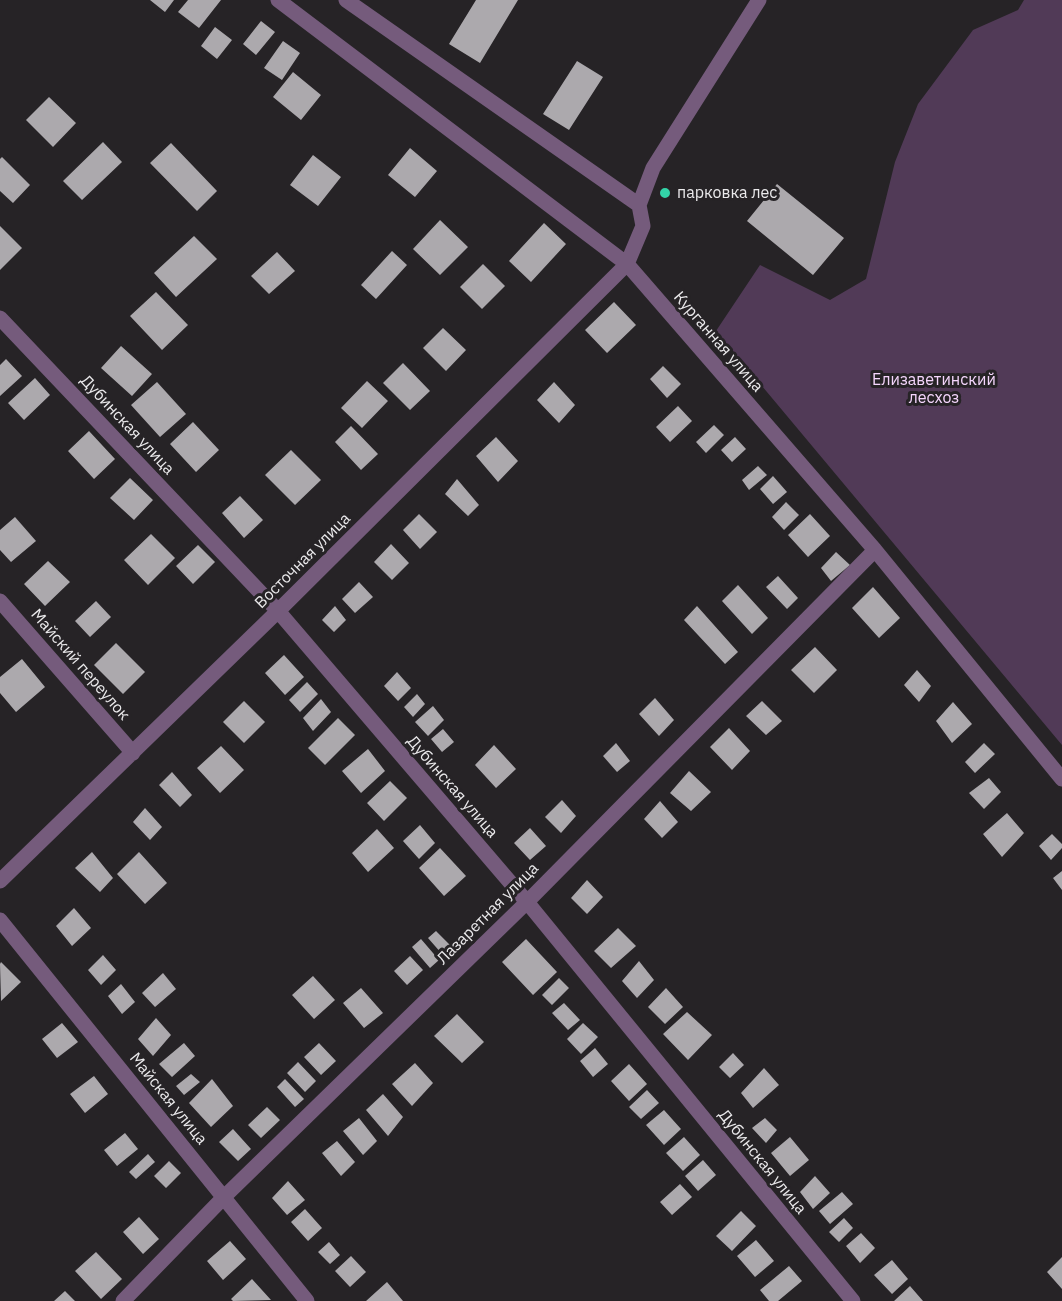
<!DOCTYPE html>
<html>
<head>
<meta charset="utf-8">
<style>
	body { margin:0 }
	canvas { display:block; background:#262326 }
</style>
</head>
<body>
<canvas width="1062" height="1301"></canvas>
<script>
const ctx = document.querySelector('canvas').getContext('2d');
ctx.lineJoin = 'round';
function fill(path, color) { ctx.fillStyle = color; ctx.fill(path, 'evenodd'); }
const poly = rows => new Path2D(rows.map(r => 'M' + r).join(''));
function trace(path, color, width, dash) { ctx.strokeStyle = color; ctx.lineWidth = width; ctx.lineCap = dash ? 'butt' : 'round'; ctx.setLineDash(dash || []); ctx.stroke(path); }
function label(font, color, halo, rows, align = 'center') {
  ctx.font = font + ' "IBM Plex Sans",sans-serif'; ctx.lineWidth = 6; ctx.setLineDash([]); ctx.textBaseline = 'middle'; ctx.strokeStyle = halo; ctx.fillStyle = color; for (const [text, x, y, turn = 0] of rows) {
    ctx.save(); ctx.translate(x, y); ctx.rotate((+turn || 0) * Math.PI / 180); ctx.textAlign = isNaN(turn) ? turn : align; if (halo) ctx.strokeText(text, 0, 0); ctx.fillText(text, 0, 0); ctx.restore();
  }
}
fill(poly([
	[1024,0,1062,0,1062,745,716,331,760,265,830,300,866,279,895,162,918,104,973,30,1018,10]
]), '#513a57');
fill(poly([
	[150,0,174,0,165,12],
	[188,0,221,0,199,28,178,12],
	[476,0,518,0,480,63,449,44],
	[261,21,275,32,256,55,243,44],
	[215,27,232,40,217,59,201,46],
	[283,41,300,53,282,80,264,68],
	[577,61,603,77,569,130,543,114],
	[293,72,321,95,301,120,273,97],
	[49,97,76,123,53,147,26,120],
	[103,142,122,162,82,200,63,181],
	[171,143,217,191,197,211,150,163],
	[410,148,437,171,415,197,388,175],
	[313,155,341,177,318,206,290,185],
	[2,157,30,185,13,203,0,191,0,159],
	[777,184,844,238,813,275,747,221],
	[440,220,468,247,440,275,413,249],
	[544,223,566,244,531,282,509,261],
	[0,226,22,248,0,270],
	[194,236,217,259,176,297,154,273],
	[392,251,407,265,376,299,361,285],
	[277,252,295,271,269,294,251,276],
	[483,264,505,286,482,309,460,287],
	[156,292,188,325,162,350,130,316],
	[614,302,636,325,607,353,585,330],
	[443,328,466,350,446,371,423,348],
	[121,346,152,374,132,396,101,368],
	[6,359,22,376,0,396,0,365],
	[403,363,430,391,410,410,383,383],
	[663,366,681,384,667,398,650,379],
	[35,378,50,395,24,420,8,403],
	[367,381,388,401,362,428,341,408],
	[157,382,186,414,160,437,131,405],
	[554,382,575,405,559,423,537,400],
	[678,406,692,421,670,442,656,427],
	[193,422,219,450,196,472,170,444],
	[714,425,724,435,706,453,696,442],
	[351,426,378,454,361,470,335,442],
	[89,431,115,459,94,479,68,451],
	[496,437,518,461,498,482,476,456],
	[735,437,746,449,732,462,721,450],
	[291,450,321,480,295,505,265,475],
	[758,466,767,475,749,490,742,480],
	[773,476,787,492,773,504,760,489],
	[130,478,153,500,134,520,110,498],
	[457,479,479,505,468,516,445,494],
	[240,496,263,520,244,538,222,513],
	[786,502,799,515,784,530,772,517],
	[419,514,437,532,420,549,403,530],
	[810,514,830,536,808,557,788,535],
	[15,517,36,541,11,562,0,550,0,530],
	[151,534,175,558,148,585,124,560],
	[391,544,409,563,392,580,374,562],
	[198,545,215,562,193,584,176,566],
	[836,552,850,565,831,581,821,568],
	[48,561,70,582,45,606,24,584],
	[778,576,798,598,787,609,766,587],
	[359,582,373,597,355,613,342,599],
	[738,585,768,618,752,634,722,601],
	[873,587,900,618,879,638,852,608],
	[96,601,111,617,90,637,75,621],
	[335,606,346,620,334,632,322,620],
	[697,606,738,652,725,664,684,620],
	[116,643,145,672,123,694,94,665],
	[815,647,837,670,814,693,791,670],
	[284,655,304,677,285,695,265,673],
	[22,659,45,687,16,712,0,693,0,677],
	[917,670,931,686,919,702,904,685],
	[397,672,411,688,398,701,384,686],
	[307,682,318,694,300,712,289,700],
	[417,694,425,704,413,717,404,707],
	[655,698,674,720,659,736,639,714],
	[321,699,331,712,313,731,303,718],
	[244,701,265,722,244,743,223,722],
	[762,701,782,721,766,735,746,716],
	[953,702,972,724,952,743,936,721],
	[433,706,444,720,428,736,415,722],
	[338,718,355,735,325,765,308,748],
	[729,728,750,751,732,770,710,747],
	[443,729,454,742,442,752,431,739],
	[616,743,630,761,617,772,603,756],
	[984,743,995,754,975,773,965,762],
	[494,745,516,769,496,788,475,765],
	[221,746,244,770,220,793,197,768],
	[368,749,385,771,361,793,342,771],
	[689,771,711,792,691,811,670,793],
	[172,772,192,795,180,807,159,785],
	[989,778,1001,792,984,809,969,793],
	[390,781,407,798,384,821,367,803],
	[562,800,576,816,561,833,545,817],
	[660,801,678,822,662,838,644,819],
	[145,808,162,827,150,840,133,822],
	[1007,813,1024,833,1002,857,983,834],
	[420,825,435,843,419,859,403,841],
	[530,828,546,846,530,860,514,843],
	[377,829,394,848,368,872,352,853],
	[1052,834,1062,844,1062,848,1051,860,1039,846],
	[440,848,466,876,444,896,419,868],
	[92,852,113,878,100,892,75,868],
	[139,852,167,883,145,904,117,874],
	[1062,871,1062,890,1053,878],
	[587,880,603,897,587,914,571,898],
	[74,908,91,928,72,946,56,926],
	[618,928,636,946,611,968,594,951],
	[436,931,451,946,442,954,428,938],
	[421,939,439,960,430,968,412,947],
	[526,939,557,972,533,995,502,962],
	[103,955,116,970,101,985,88,970],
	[410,956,423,970,407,985,394,971],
	[639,961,654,980,637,998,622,981],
	[1,962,21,982,1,1001,0,964],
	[163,973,176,989,155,1007,142,993],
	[313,976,335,1000,314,1019,292,995],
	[559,978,569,988,552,1005,542,995],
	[121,984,135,1002,122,1014,108,996],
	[361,988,383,1013,364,1028,343,1003],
	[666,988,683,1007,665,1024,648,1007],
	[564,1003,580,1020,568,1030,552,1013],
	[687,1012,712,1035,688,1060,663,1034],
	[457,1014,484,1042,462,1063,434,1036],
	[156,1018,171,1035,153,1056,138,1039],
	[62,1023,78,1042,57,1058,42,1039],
	[583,1023,598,1037,581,1054,567,1039],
	[184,1043,195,1056,172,1077,159,1064],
	[319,1043,336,1061,321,1075,304,1057],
	[595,1048,608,1064,593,1077,580,1061],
	[733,1053,744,1065,730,1078,719,1067],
	[298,1062,316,1081,305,1092,287,1073],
	[415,1063,433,1083,412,1106,392,1084],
	[629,1064,647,1084,629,1101,611,1081],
	[764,1068,779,1085,753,1108,741,1093],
	[191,1074,200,1082,184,1095,176,1086],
	[94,1076,108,1094,85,1113,70,1094],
	[212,1079,233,1106,211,1127,189,1103],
	[285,1079,304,1099,295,1107,277,1087],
	[647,1090,659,1103,641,1119,629,1107],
	[383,1094,403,1117,388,1136,366,1110],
	[267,1107,280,1120,261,1138,248,1125],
	[664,1110,681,1129,664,1145,646,1125],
	[359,1118,377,1141,363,1155,343,1131],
	[765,1118,777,1130,766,1143,752,1128],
	[233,1129,251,1149,238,1161,219,1142],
	[125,1133,138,1149,117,1166,104,1150],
	[684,1137,700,1155,683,1171,666,1153],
	[790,1137,809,1160,790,1176,771,1153],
	[337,1141,355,1162,341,1176,322,1153],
	[148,1154,155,1162,136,1179,129,1172],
	[703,1160,716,1175,698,1191,685,1176],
	[169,1161,181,1173,166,1188,154,1176],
	[815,1176,830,1193,813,1209,800,1192],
	[288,1181,305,1200,287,1215,272,1198],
	[680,1184,692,1197,672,1215,660,1202],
	[842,1192,853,1204,830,1224,819,1211],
	[305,1209,322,1228,308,1241,291,1222],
	[741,1211,756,1226,732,1251,716,1236],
	[139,1217,159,1239,143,1254,123,1232],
	[844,1218,853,1228,839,1242,829,1232],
	[861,1233,875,1248,860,1263,846,1246],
	[756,1240,774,1261,755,1277,737,1256],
	[230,1241,246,1259,223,1280,207,1261],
	[329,1242,340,1255,330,1264,318,1252],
	[96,1252,122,1279,101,1299,75,1271],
	[351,1256,366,1272,350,1287,335,1271],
	[1062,1257,1062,1289,1047,1272],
	[892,1260,908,1279,892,1294,874,1275],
	[789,1266,802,1281,778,1301,769,1301,760,1290],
	[252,1279,271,1300,233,1301,231,1299],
	[387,1282,403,1301,366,1301],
	[910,1286,923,1301,894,1301],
	[65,1291,75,1301,54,1301]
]), '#aca9ad');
trace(poly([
	[278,0,627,264,875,550,1062,779],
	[346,0,639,205],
	[0,318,278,611,527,902,853,1301],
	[0,601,133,753],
	[0,881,278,611,627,264,643,226,639,205,653,168,759,0],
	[0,920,307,1301],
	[123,1301,224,1197,527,902,875,550]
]), '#755b7c', 15);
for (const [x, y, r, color] of [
	[665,193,6,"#33d4a8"]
]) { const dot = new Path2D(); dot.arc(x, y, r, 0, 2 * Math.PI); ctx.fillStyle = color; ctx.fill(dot); trace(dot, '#262326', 2); }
label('16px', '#ebeaec', '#262326', [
	["парковка лес",677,193]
], 'left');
label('16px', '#ebeaec', '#262326', [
	["Курганная улица",718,342,49],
	["Дубинская улица",127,425,47],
	["Восточная улица",303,561,-45],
	["Майский переулок",80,665,49],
	["Дубинская улица",452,787,49],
	["Лазаретная улица",488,914,-45],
	["Майская улица",168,1099,51],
	["Дубинская улица",762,1162,51]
]);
label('16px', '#f5d6fd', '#262326', [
	["Елизаветинский",934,380],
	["лесхоз",934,398]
]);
</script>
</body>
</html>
